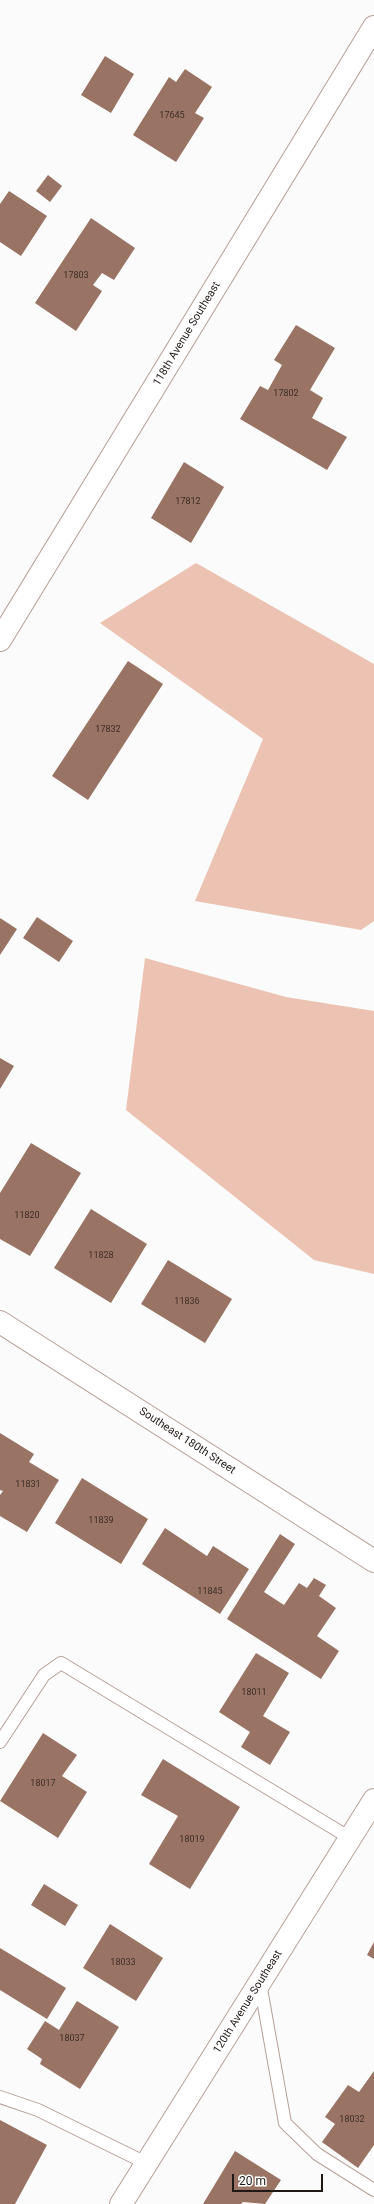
<!DOCTYPE html>
<html>
<head>
<meta charset="utf-8">
<style>
	body { margin:0 }
	#map { position:relative; width:374px; height:2204px; overflow:hidden; background:#fbfbfb; font-family:Roboto,sans-serif }
	canvas { display:block }
	.scale { position:absolute; left:232px; top:2174px; width:91px; height:18px; box-sizing:border-box; border:2px solid #201815; border-top:0; padding-left:5px; font-size:12px; line-height:14px; white-space:nowrap; color:#201815; -webkit-text-stroke:3px #fff; paint-order:stroke }
</style>
</head>
<body>
<div id="map">
<canvas width="374" height="2204"></canvas>
<div class="scale">20 m</div>
</div>
<script>
const ctx = document.querySelector('canvas').getContext('2d');
ctx.lineJoin = 'round';
function fill(path, color) { ctx.fillStyle = color; ctx.fill(path, 'evenodd'); }
const poly = rows => new Path2D(rows.map(r => 'M' + r).join(''));
function trace(path, color, width, dash) { ctx.strokeStyle = color; ctx.lineWidth = width; ctx.lineCap = dash ? 'butt' : 'round'; ctx.setLineDash(dash || []); ctx.stroke(path); }
function label(font, color, halo, rows, align = 'center') {
  ctx.font = font + ' Roboto,sans-serif'; ctx.lineWidth = 3; ctx.setLineDash([]); ctx.textBaseline = 'middle'; ctx.strokeStyle = halo; ctx.fillStyle = color; for (const [text, x, y, turn = 0] of rows) {
    ctx.save(); ctx.translate(x, y); ctx.rotate((+turn || 0) * Math.PI / 180); ctx.textAlign = isNaN(turn) ? turn : align; if (halo) ctx.strokeText(text, 0, 0); ctx.fillText(text, 0, 0); ctx.restore();
  }
}
fill(poly([
	[196,563,374,664,374,921,361,930,195,901,263,739,100,623],
	[145,958,286,997,374,1011,374,1274,314,1260,126,1110]
]), '#ecc3b2');
fill(poly([
	[105,56,134,74,111,113,81,95],
	[185,69,212,87,195,113,204,118,176,162,133,135,169,77,176,82],
	[48,175,62,186,50,202,36,191],
	[9,191,47,216,21,256,0,242,0,204],
	[91,218,135,248,114,280,102,273,93,285,102,291,76,331,35,303],
	[296,325,335,348,310,390,323,398,312,418,347,437,327,470,240,419,260,386,268,390,282,365,274,360],
	[184,462,224,487,191,543,151,518],
	[128,661,163,684,88,800,52,776],
	[37,917,73,941,59,962,23,938],
	[0,918,17,929,0,955],
	[0,1058,14,1066,0,1089],
	[31,1143,81,1173,30,1256,0,1239,0,1193],
	[91,1209,147,1244,111,1303,54,1268],
	[168,1260,232,1299,205,1343,141,1304],
	[0,1433,34,1454,29,1462,59,1480,27,1532,0,1516,0,1495,3,1491,0,1490],
	[82,1478,148,1519,121,1564,55,1523],
	[165,1528,207,1556,213,1546,249,1569,220,1614,142,1564],
	[280,1534,295,1544,264,1592,284,1605,299,1583,307,1588,314,1578,326,1585,319,1596,336,1608,317,1636,339,1651,321,1679,227,1619],
	[256,1653,289,1673,263,1716,290,1732,270,1765,241,1747,250,1732,219,1712],
	[43,1733,77,1755,62,1776,87,1792,58,1838,0,1801],
	[163,1759,240,1807,190,1889,149,1864,178,1816,141,1795],
	[44,1884,78,1905,65,1926,31,1905],
	[110,1924,163,1958,136,2001,83,1968],
	[374,1942,374,1959,367,1955],
	[0,1948,66,1988,47,2019,0,1990],
	[77,2001,119,2027,80,2089,40,2064,42,2059,27,2049,45,2021,59,2030],
	[374,2071,374,2145,358,2168,322,2142,335,2124,325,2117,348,2085,359,2092],
	[0,2120,47,2145,15,2204,0,2204],
	[235,2151,281,2180,265,2204,243,2202,241,2204,203,2204]
]), '#997363');
const service = poly([
	[0,1742,44,1675,61,1663,350,1838],
	[260,1983,285,2123,317,2154,374,2190],
	[0,2097,38,2110,146,2163]
]);
const minor = poly([
	[0,640,374,27],
	[0,1322,374,1561],
	[121,2204,374,1800]
]);
trace(service, '#b6a097', 14);
trace(minor, '#b6a097', 24);
trace(service, '#fff', 12);
trace(minor, '#fff', 22);
label('9px', '#3e2f28', null, [
	["17645",172,116],
	["17803",76,276],
	["17802",286,394],
	["17812",188,502],
	["17832",108,730],
	["11820",27,1216],
	["11828",101,1256],
	["11836",187,1302],
	["11831",28,1485],
	["11839",101,1521],
	["11845",210,1592],
	["18011",254,1693],
	["18017",43,1784],
	["18019",192,1840],
	["18033",123,1963],
	["18037",72,2039],
	["18032",352,2120]
]);
label('11px', '#201815', '#fff', [
	["118th Avenue Southeast",187,334,-59],
	["Southeast 180th Street",187,1441,33],
	["120th Avenue Southeast",248,2002,-58]
]);
</script>
</body>
</html>
